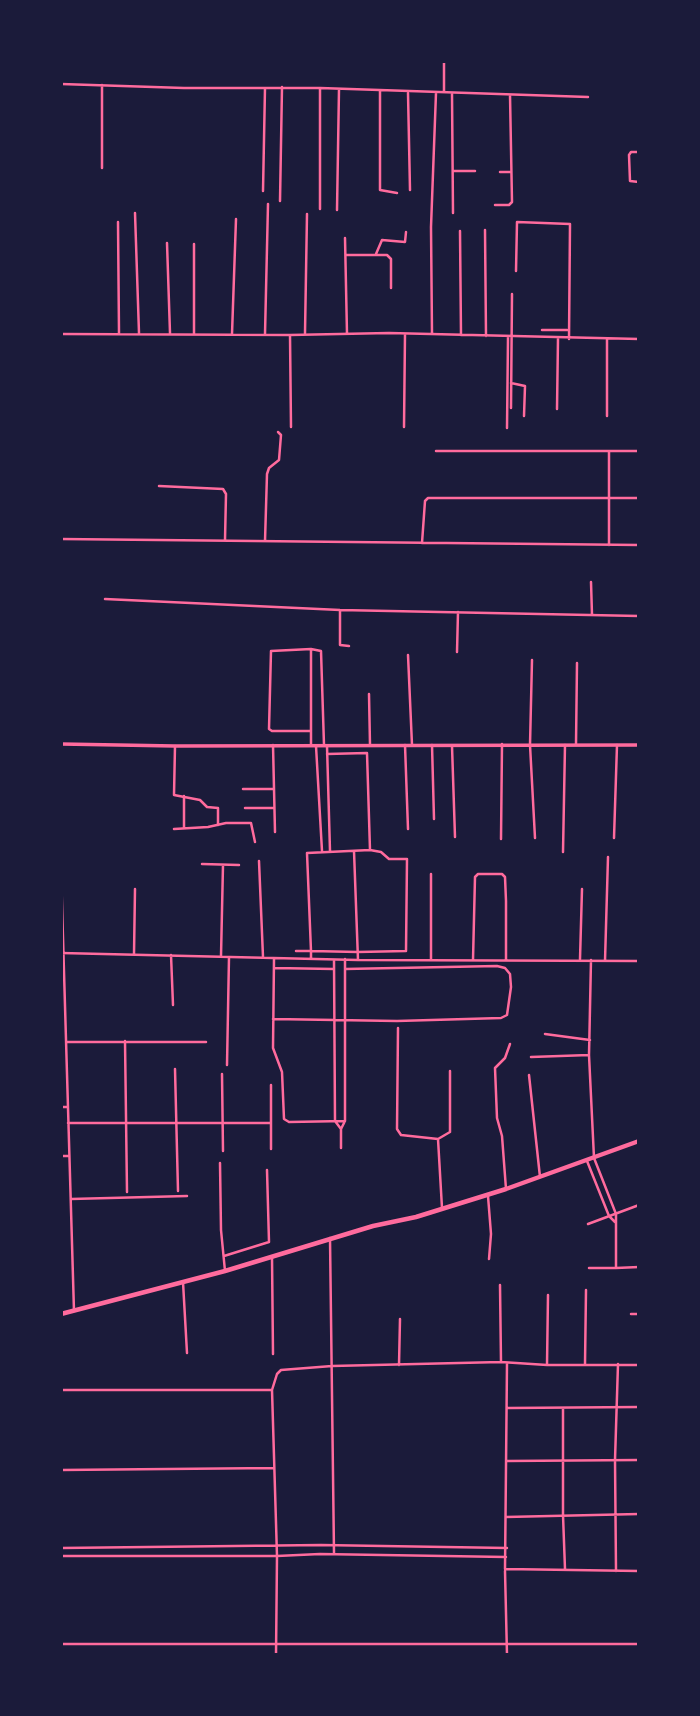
<!DOCTYPE html>
<html>
<head>
<meta charset="utf-8">
<style>
	body { margin:0 }
	#map { position:relative; width:700px; height:1716px; overflow:hidden; background:#1b1b3a; font-family:"Nunito Sans",sans-serif }
	canvas { display:block }
	.frame { position:absolute; inset:0; border:63px solid #1b1b3a; pointer-events:none }
</style>
</head>
<body>
<div id="map">
<canvas width="700" height="1716"></canvas>
<div class="frame"></div>
</div>
<script>
const ctx = document.querySelector('canvas').getContext('2d');
ctx.lineJoin = 'round';
const poly = rows => new Path2D(rows.map(r => 'M' + r).join(''));
function trace(path, color, width, dash) { ctx.strokeStyle = color; ctx.lineWidth = width; ctx.lineCap = dash ? 'butt' : 'round'; ctx.setLineDash(dash || []); ctx.stroke(path); }
trace(poly([
	[61,84,184,88,320,88,588,97],
	[320,88,320,209],
	[380,91,380,190,397,193],
	[444,92,444,61],
	[408,93,410,190],
	[452,94,453,213],
	[639,152,631,152,629,155,630,181,639,182],
	[102,168,102,85],
	[453,171,475,171],
	[500,172,511,172],
	[263,191,265,88],
	[280,201,282,87],
	[495,205,509,205,512,202,510,95],
	[337,210,339,89],
	[135,213,139,333],
	[118,222,119,333],
	[485,230,486,336],
	[460,231,461,335],
	[345,238,347,334],
	[167,243,170,333],
	[194,244,194,333],
	[376,254,382,240,405,242,406,232],
	[346,255,387,255,391,259,391,288],
	[516,271,517,222,570,224,569,339],
	[542,330,567,330],
	[305,333,307,214],
	[61,334,290,335,389,333,639,339],
	[232,334,236,219],
	[265,334,268,204],
	[432,334,431,227,436,93],
	[290,335,291,427],
	[607,339,607,416],
	[511,383,525,386,524,416],
	[511,408,512,294],
	[557,409,558,338],
	[404,427,405,334],
	[507,428,508,337],
	[436,451,639,451],
	[609,451,609,545],
	[159,486,223,489,226,494,225,540],
	[61,539,639,545],
	[265,541,267,474,269,468,279,460,281,435,278,432],
	[422,543,425,501,428,498,639,498],
	[591,582,592,615],
	[105,599,340,610,639,616],
	[340,610,340,645,349,646],
	[311,649,311,745],
	[457,652,458,612],
	[408,655,412,745],
	[532,660,530,745,535,838],
	[369,694,370,745],
	[311,731,272,731,269,729,271,651,311,649,321,651,324,745],
	[576,744,577,663],
	[273,745,275,832],
	[405,745,408,829],
	[432,745,434,819],
	[175,746,174,795,200,800,207,807,218,808,218,825],
	[316,746,322,851],
	[327,746,330,851],
	[452,746,455,837],
	[327,754,367,753,370,850],
	[243,789,274,789],
	[184,796,184,828],
	[245,808,274,808],
	[174,829,208,827,226,823,251,823,255,842],
	[614,838,617,745],
	[501,839,502,744],
	[354,851,358,960],
	[563,852,565,745],
	[259,861,263,957],
	[202,864,239,865],
	[61,870,74,1311],
	[296,951,311,951,358,952,406,951,407,859,389,859,381,852,370,850,307,853,311,951,311,959],
	[61,953,358,960,639,961],
	[134,954,135,889],
	[171,955,173,1005],
	[221,956,223,865],
	[274,959,273,1048,282,1072,284,1119,289,1122,345,1121],
	[431,959,431,874],
	[580,959,582,889],
	[334,960,335,1121,341,1129],
	[473,960,475,877,478,874,502,874,505,877,506,901,506,960],
	[591,960,589,1055,594,1158,616,1214,616,1268,639,1267],
	[605,961,608,857],
	[274,968,334,969],
	[273,1019,397,1021,501,1018,507,1015,511,987,510,974,505,968,497,966,345,969],
	[398,1028,397,1129,401,1135,438,1139,442,1208],
	[545,1034,590,1040],
	[125,1041,127,1192],
	[67,1042,206,1042],
	[531,1057,589,1055],
	[227,1065,229,957],
	[175,1069,178,1191],
	[222,1074,223,1151],
	[529,1075,540,1177],
	[271,1085,271,1149],
	[61,1107,68,1107],
	[68,1123,271,1123],
	[438,1139,450,1132,450,1071],
	[341,1148,341,1129,345,1121,345,959],
	[61,1156,69,1156],
	[587,1161,609,1216,615,1222],
	[220,1163,221,1230,225,1271],
	[506,1189,502,1136,497,1118,495,1068,505,1058,510,1044],
	[488,1196,491,1234,489,1259],
	[71,1199,187,1196],
	[588,1224,639,1205],
	[330,1238,334,1553],
	[224,1256,269,1242,267,1170],
	[272,1257,273,1354],
	[589,1268,616,1268],
	[183,1282,187,1353],
	[500,1285,501,1362],
	[631,1314,639,1314],
	[507,1363,505,1569,639,1571],
	[585,1364,586,1290],
	[399,1365,400,1319],
	[547,1365,548,1295],
	[61,1390,272,1390,277,1374,281,1370,332,1366,501,1362,547,1365,639,1365],
	[272,1390,277,1556,276,1655],
	[508,1408,639,1407],
	[563,1408,563,1515,565,1569],
	[507,1461,639,1460],
	[61,1470,274,1468],
	[506,1517,639,1514],
	[61,1548,321,1545,507,1548],
	[61,1556,277,1556,320,1554,506,1557],
	[505,1571,507,1655],
	[616,1571,615,1460,618,1364],
	[61,1644,639,1644]
]), '#ff6b9d', 2.5);
trace(poly([
	[61,744,175,746,639,745]
]), '#ff6b9d', 3.5);
trace(poly([
	[61,1314,225,1271,373,1226,416,1217,506,1189,639,1141]
]), '#ff6b9d', 4.5);
</script>
</body>
</html>
